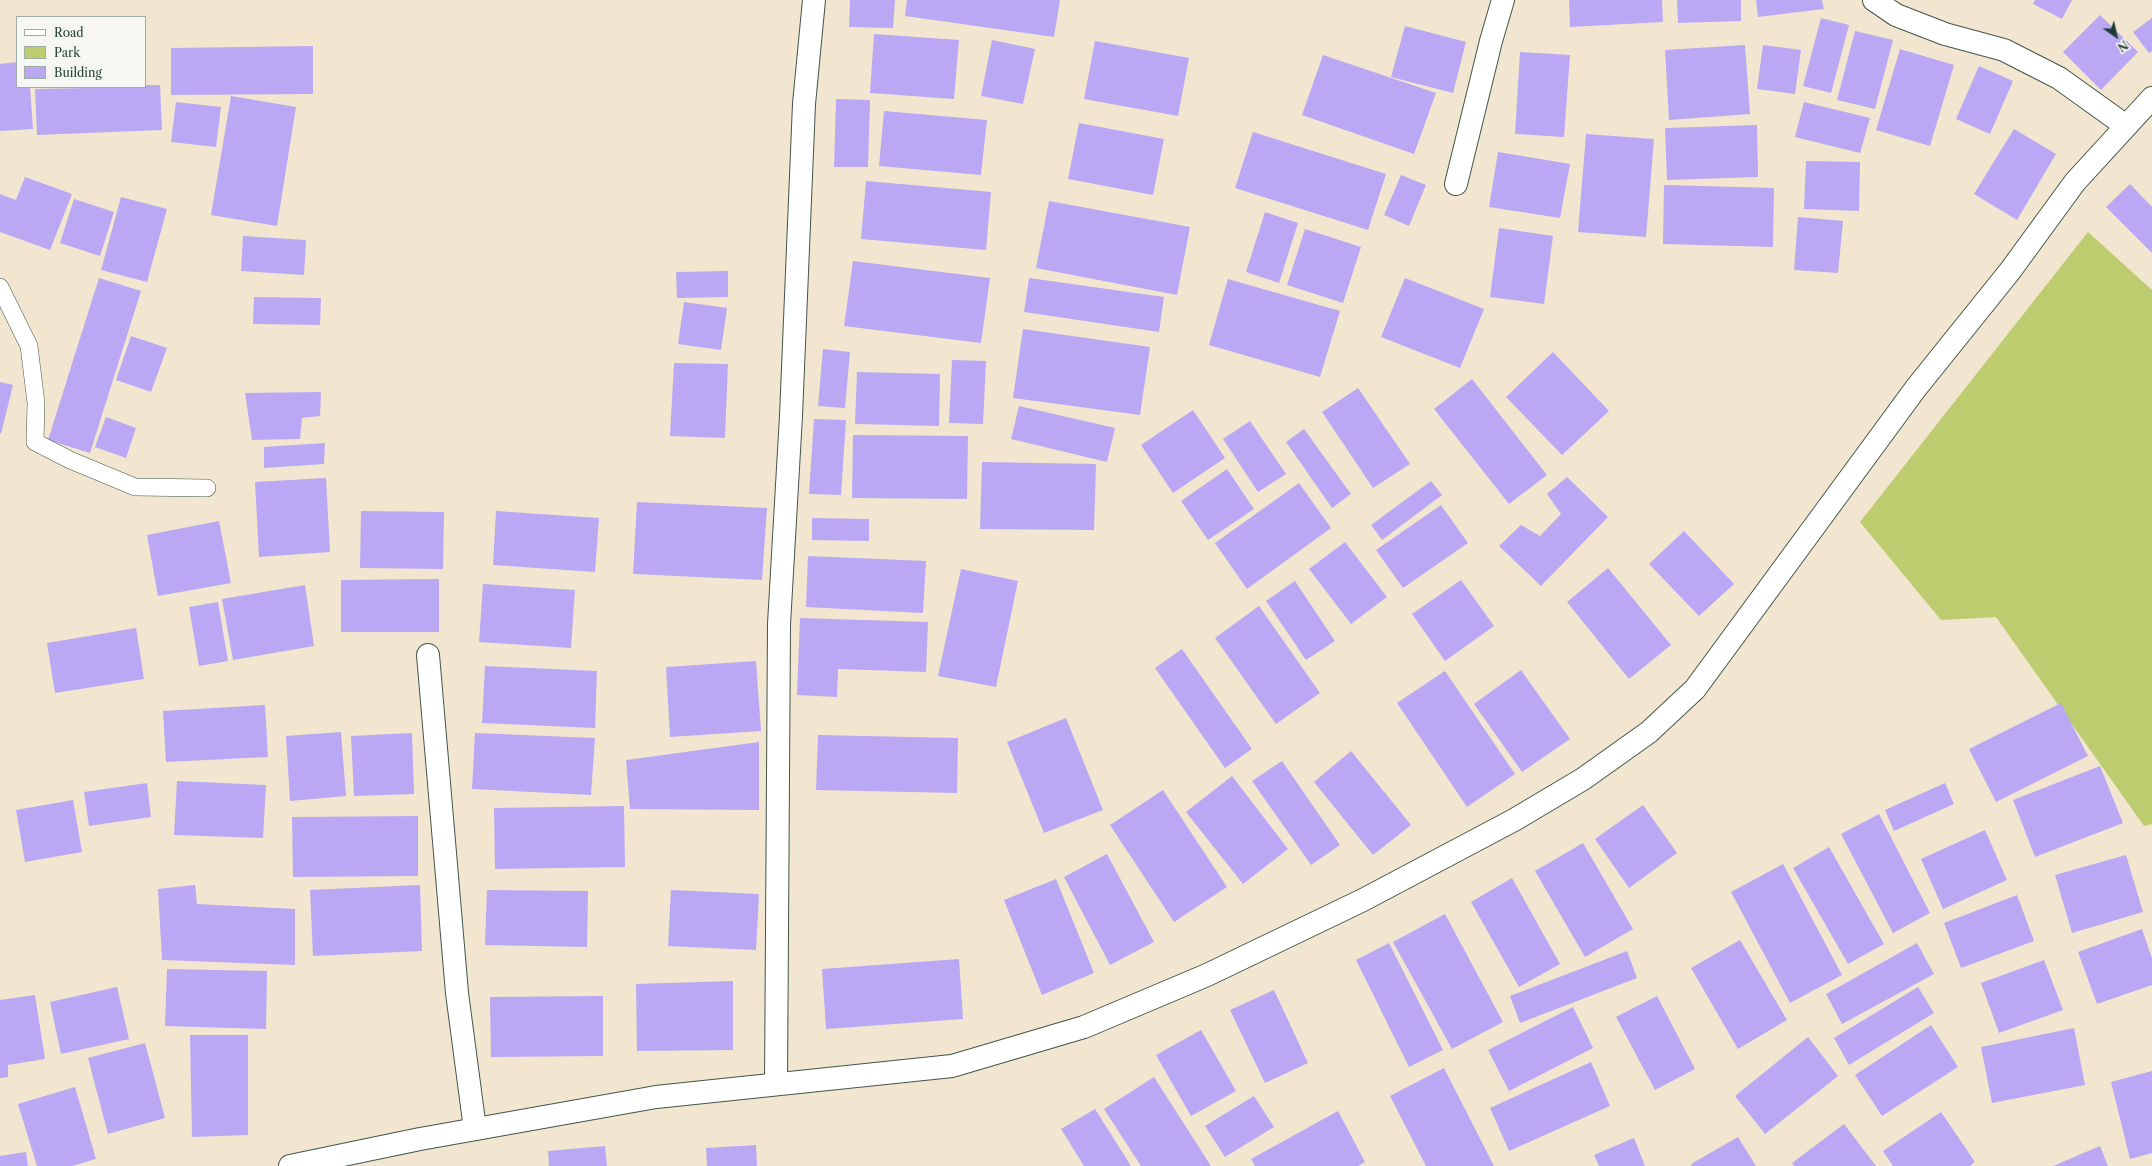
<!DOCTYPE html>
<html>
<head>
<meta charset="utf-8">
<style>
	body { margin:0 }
	#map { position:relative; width:2152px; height:1166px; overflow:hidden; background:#f2e6d0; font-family:"Libre Caslon Text",serif }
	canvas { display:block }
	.legend { position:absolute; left:16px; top:16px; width:130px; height:72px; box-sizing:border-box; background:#f6f6f2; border:1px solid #a0aca6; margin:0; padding:5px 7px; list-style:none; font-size:12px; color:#1f3d34 }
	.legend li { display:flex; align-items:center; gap:8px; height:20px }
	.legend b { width:20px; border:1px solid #a0aca6 }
	.north { position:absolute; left:2096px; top:16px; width:40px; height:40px; -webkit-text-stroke:3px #f6f6f2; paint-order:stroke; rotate:146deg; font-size:11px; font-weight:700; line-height:16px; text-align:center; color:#1f3d34 }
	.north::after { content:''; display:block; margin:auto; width:14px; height:18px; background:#1f3d34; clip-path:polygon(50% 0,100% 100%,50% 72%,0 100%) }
</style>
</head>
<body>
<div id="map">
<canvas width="2152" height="1166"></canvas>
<ul class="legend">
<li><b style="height:5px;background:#fff"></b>Road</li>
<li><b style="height:11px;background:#bccc6e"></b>Park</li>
<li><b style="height:11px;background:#baa8f4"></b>Building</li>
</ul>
<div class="north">N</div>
</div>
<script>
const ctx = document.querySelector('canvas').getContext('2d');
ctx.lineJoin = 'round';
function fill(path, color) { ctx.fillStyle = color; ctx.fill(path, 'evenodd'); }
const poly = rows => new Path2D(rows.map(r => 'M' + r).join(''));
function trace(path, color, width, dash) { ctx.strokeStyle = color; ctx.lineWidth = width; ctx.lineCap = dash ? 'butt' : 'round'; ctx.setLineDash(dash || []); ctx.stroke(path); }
fill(poly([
	[2088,232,2152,290,2152,824,2144,826,1996,617,1941,620,1860,522]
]), '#bccc6e');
fill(poly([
	[850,0,895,0,893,28,849,27],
	[907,0,1060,0,1054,37,905,16],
	[1569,0,1662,0,1663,22,1570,27],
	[1677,0,1741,0,1741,21,1678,23],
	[1756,0,1822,0,1824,9,1758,17],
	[2035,0,2072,0,2062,19,2033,4],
	[2100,15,2138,52,2101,90,2063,52],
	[1821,18,1849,25,1831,93,1803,86],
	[2152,18,2152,51,2149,53,2133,32],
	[1405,26,1466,42,1453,93,1391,77],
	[1855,31,1893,40,1875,109,1837,100],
	[874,34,959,40,954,99,870,93],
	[992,40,1035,49,1023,104,981,96],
	[1095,41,1189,58,1178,116,1084,99],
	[1745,45,1750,114,1669,120,1665,50],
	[1763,45,1801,50,1795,94,1757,89],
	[313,46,313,94,171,95,171,48],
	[1900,49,1954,65,1930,146,1876,130],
	[1520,52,1570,55,1564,137,1515,134],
	[1323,55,1436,93,1414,154,1302,115],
	[17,62,17,87,30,87,33,129,0,131,0,64],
	[1979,66,2013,81,1990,134,1956,119],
	[145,85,160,85,162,130,37,135,35,89,145,87],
	[231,96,296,107,277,226,211,215],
	[836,99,870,100,868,167,834,167],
	[176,102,221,107,216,147,171,142],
	[1804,102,1870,118,1860,153,1795,137],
	[884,111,987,120,981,175,879,166],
	[1079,123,1164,139,1153,195,1068,179],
	[1757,125,1758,177,1667,180,1665,128],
	[2014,129,2056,154,2017,220,1974,194],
	[1253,132,1386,174,1368,230,1235,188],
	[1586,134,1654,139,1646,237,1578,232],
	[1498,152,1570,164,1560,218,1489,207],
	[1806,161,1860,162,1859,211,1804,209],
	[1401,175,1426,185,1409,226,1384,215],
	[25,177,72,194,50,250,0,232,0,194,16,200],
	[866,181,991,192,986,250,861,239],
	[2130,184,2152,207,2152,253,2106,207],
	[1664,185,1774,188,1773,247,1663,244],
	[121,197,167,209,147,282,101,270],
	[74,199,114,212,100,256,60,243],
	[1049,201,1190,227,1177,295,1036,268],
	[1265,212,1298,223,1279,283,1246,272],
	[1798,217,1843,221,1838,273,1794,270],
	[1499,228,1553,236,1544,304,1490,297],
	[1305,229,1361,247,1343,303,1287,285],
	[243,236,306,240,304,275,241,271],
	[853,261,990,278,981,343,844,326],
	[728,271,728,297,677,298,676,272],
	[99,278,141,291,90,453,48,440],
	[1029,278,1164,297,1159,332,1024,312],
	[1405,278,1484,309,1460,368,1381,337],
	[1228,279,1340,311,1320,377,1209,345],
	[254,297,321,298,320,325,253,324],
	[684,302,727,308,721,350,678,344],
	[1023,329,1150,347,1140,415,1013,398],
	[131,336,167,348,151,392,116,380],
	[823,349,850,352,845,408,818,406],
	[1553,352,1609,411,1562,455,1506,397],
	[952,360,986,361,983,424,949,423],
	[674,363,728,364,725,438,670,436],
	[857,372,940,374,939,426,855,424],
	[1472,379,1547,475,1509,504,1434,409],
	[0,382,13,385,1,434,0,433],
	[1358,388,1410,464,1373,488,1322,412],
	[321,392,320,416,302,418,300,439,252,440,245,393],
	[1019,406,1115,428,1107,462,1011,439],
	[1193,410,1225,458,1173,493,1141,445],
	[106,417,136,428,126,458,95,447],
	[814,419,846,420,841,495,809,494],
	[1250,421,1286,474,1258,492,1223,439],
	[1304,429,1351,494,1332,508,1286,442],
	[853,435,968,436,967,499,852,498],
	[325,443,324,464,264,468,264,447],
	[982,462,1096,464,1094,530,980,529],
	[1227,469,1254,509,1208,540,1181,501],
	[1567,477,1608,517,1541,586,1499,546,1521,525,1540,536,1561,514,1547,494],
	[326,478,330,552,259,557,255,482],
	[1431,481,1442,495,1382,540,1371,525],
	[1299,483,1331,528,1247,589,1215,543],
	[637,502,767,508,762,580,633,574],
	[1441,505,1468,543,1403,588,1376,550],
	[361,511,444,512,443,569,360,568],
	[496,511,599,518,595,572,493,565],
	[812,518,869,519,869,541,812,540],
	[219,521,231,583,158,596,147,535],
	[1684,531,1734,584,1699,616,1649,564],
	[1345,542,1387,597,1351,624,1309,569],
	[808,556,926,561,923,613,806,607],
	[1608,568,1671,645,1629,679,1567,602],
	[961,569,1018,581,996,687,938,676],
	[439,579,439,632,341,632,341,580],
	[1461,580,1494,626,1445,661,1412,614],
	[1295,581,1335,641,1306,660,1266,601],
	[483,584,575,590,571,648,479,642],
	[305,585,314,646,233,660,222,599],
	[218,602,228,661,199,666,189,607],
	[1259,606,1320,693,1276,724,1215,638],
	[800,618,928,622,926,672,838,669,837,697,797,695],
	[136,628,144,679,55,693,47,643],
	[1182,649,1252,749,1225,768,1155,668],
	[756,661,761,731,670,737,666,667],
	[485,666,597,671,595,728,482,723],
	[1521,670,1570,739,1522,772,1474,704],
	[1445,671,1515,774,1467,807,1397,703],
	[2061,703,2088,756,1996,802,1969,749],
	[265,705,268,757,166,762,163,711],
	[1066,718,1103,810,1044,833,1007,742],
	[341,732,346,796,290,801,286,736],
	[412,733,414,794,354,796,351,736],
	[475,733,595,738,591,795,472,789],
	[818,735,958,738,957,793,816,790],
	[759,742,759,810,630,809,626,760],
	[1351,751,1411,825,1373,855,1314,782],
	[1282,761,1340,845,1311,865,1252,781],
	[2100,766,2123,823,2035,857,2013,800],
	[1232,776,1288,849,1243,884,1186,812],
	[177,781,266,785,263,838,174,835],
	[147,783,151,817,89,826,84,792],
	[1945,783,1954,804,1894,831,1885,810],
	[1163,790,1227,887,1174,922,1110,825],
	[73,800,82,852,25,862,16,810],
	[1643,805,1677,853,1629,888,1595,839],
	[624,806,625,867,495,869,494,808],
	[1879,814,1930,913,1893,933,1841,834],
	[418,816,418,876,293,877,292,817],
	[1985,830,2007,880,1943,909,1921,859],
	[1583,843,1633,929,1585,957,1535,871],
	[1829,847,1884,944,1848,964,1793,868],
	[1107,854,1154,942,1110,965,1064,877],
	[2126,855,2143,912,2072,933,2055,875],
	[1783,864,1842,975,1790,1003,1731,892],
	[1512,878,1560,964,1519,987,1471,902],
	[1056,879,1094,973,1042,995,1004,900],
	[195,885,197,904,295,909,295,965,162,960,158,889],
	[420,885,422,951,313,956,310,890],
	[487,890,588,891,587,947,485,945],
	[671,890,759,894,756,950,668,946],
	[2017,895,2034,941,1961,968,1944,923],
	[1445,914,1503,1022,1452,1049,1393,942],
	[2142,929,2152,958,2152,985,2097,1004,2078,952],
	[1740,940,1787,1020,1738,1049,1691,968],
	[1389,943,1443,1050,1409,1067,1356,960],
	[1917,943,1934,974,1842,1024,1826,994],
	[1627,951,1637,978,1520,1023,1510,996],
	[959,959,963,1019,826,1029,822,969],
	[2044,960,2063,1010,1999,1033,1981,983],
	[167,969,267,971,266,1029,165,1026],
	[733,981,733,1050,637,1051,636,984],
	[117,987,129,1039,61,1054,50,1002],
	[1918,987,1934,1013,1849,1065,1834,1038],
	[1274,990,1308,1063,1265,1083,1230,1010],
	[35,995,45,1059,8,1065,8,1077,0,1078,0,1000],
	[603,996,603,1056,491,1057,490,997],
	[1657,996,1695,1069,1655,1090,1616,1017],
	[1573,1007,1593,1048,1509,1091,1488,1050],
	[1931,1025,1958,1067,1882,1116,1855,1075],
	[2074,1028,2085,1085,1992,1103,1981,1047],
	[1201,1030,1236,1091,1191,1116,1156,1055],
	[190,1035,248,1035,248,1135,192,1137],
	[1808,1037,1838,1076,1765,1134,1735,1096],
	[145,1043,165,1118,108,1134,88,1058],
	[1591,1062,1610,1106,1509,1151,1490,1108],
	[1444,1068,1494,1166,1426,1166,1390,1096],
	[2152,1071,2152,1153,2130,1159,2111,1082],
	[1154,1077,1211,1166,1141,1166,1104,1109],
	[75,1087,96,1159,72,1166,37,1166,18,1104],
	[1254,1096,1274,1127,1225,1157,1205,1126],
	[1095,1109,1131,1166,1084,1166,1061,1129],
	[1338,1111,1365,1162,1358,1166,1255,1166,1251,1159],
	[1941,1112,1975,1162,1970,1166,1893,1166,1883,1151],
	[1844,1124,1876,1166,1794,1166,1792,1163],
	[1738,1137,1756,1166,1692,1166,1691,1164],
	[1634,1138,1645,1166,1599,1166,1594,1155],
	[756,1145,757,1166,707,1166,706,1148],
	[605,1146,607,1166,549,1166,548,1151],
	[2100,1146,2108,1166,2053,1166],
	[26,1152,28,1166,0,1166,0,1156]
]), '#baa8f4');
const service = poly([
	[0,287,29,346,36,403,35,442,70,460,135,487,207,488]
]);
const minor = poly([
	[1874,0,1896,15,1945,34,2004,50,2059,78,2126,126],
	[1456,184,1491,41,1503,0],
	[428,655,457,993,475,1129],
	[776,1084,779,624,791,416,804,104,814,0]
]);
const tertiary = poly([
	[290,1166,420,1139,656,1097,952,1066,1084,1027,1207,975,1363,900,1514,820,1583,779,1649,732,1695,689,1916,388,2010,271,2075,182,2152,98]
]);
trace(service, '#3f564b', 18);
trace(minor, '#3f564b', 24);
trace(tertiary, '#3f564b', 24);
trace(service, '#fff', 17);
trace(minor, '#fff', 22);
trace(tertiary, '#fff', 22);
</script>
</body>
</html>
